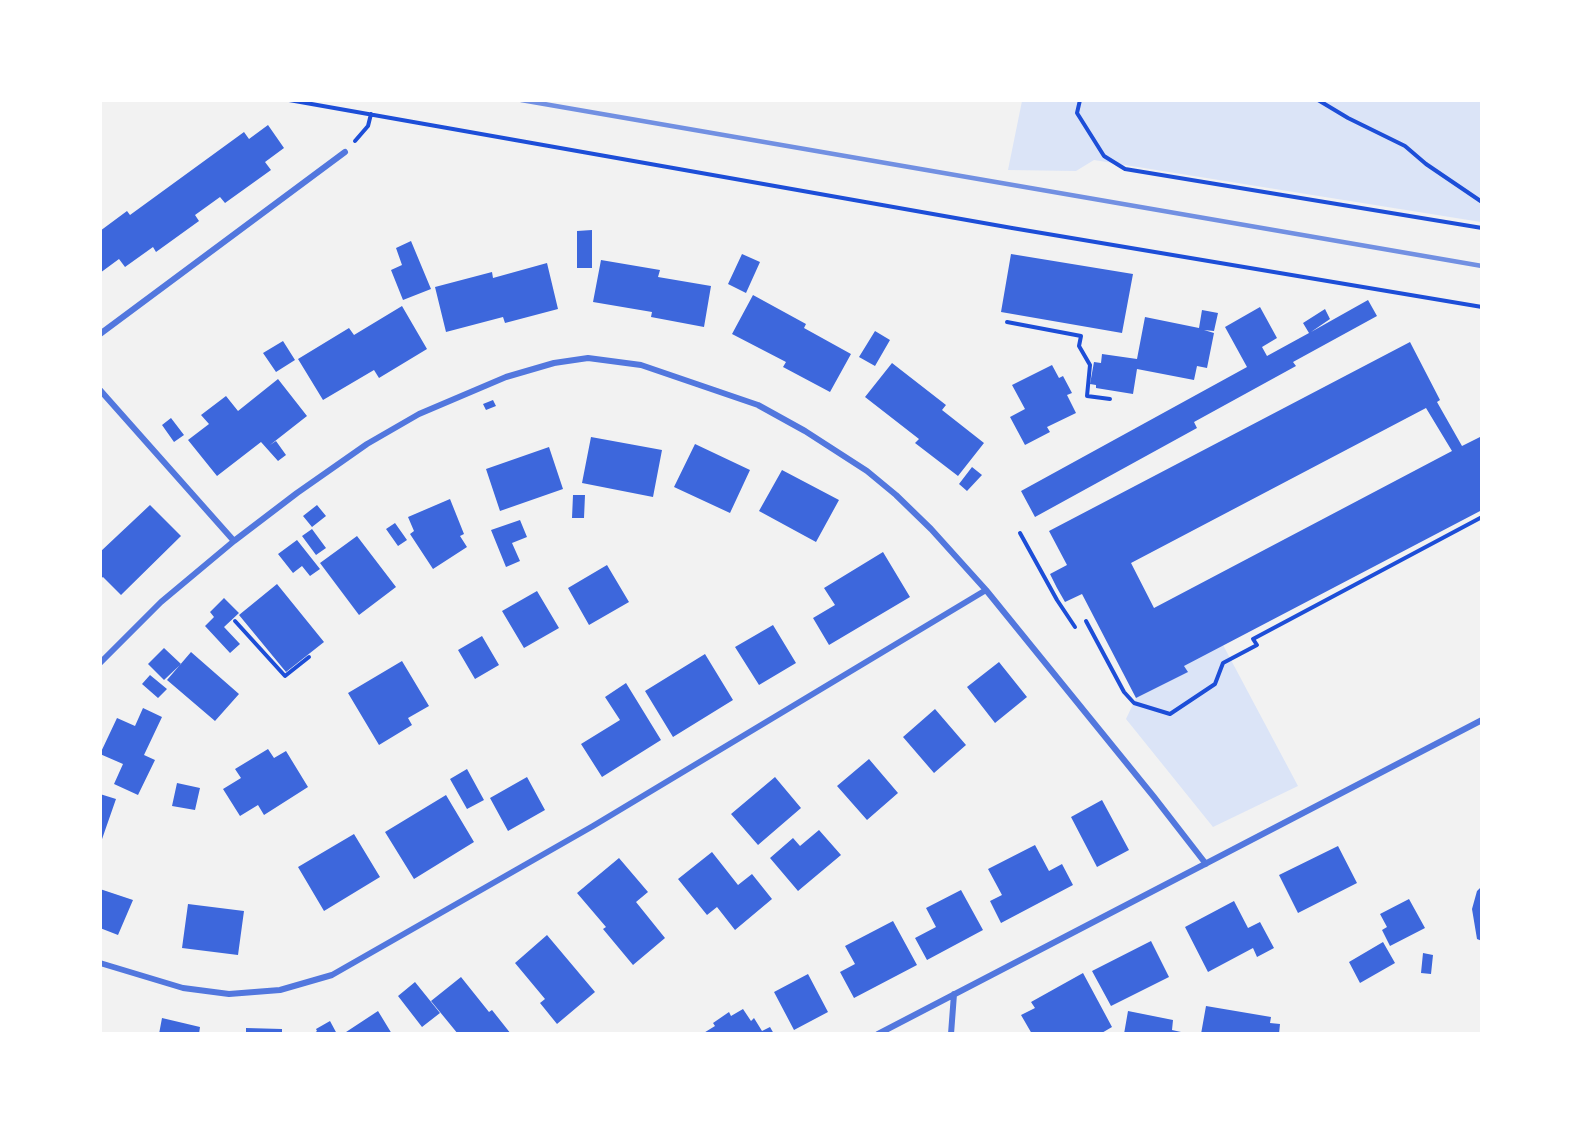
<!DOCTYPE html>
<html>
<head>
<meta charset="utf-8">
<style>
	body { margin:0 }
	#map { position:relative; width:1582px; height:1134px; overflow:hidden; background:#f2f2f2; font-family:Barlow,sans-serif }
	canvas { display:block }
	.frame { position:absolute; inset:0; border:102px solid #fff; pointer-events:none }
</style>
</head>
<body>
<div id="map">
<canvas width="1582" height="1134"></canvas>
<div class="frame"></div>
</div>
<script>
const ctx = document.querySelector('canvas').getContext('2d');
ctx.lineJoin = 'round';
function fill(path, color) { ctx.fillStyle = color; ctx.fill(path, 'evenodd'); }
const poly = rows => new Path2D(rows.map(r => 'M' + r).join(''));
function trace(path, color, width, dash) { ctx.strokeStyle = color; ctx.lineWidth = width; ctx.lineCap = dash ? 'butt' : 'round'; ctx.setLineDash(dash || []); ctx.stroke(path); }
fill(poly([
	[1022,101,1481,101,1481,222,1094,160,1076,171,1008,170],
	[1223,645,1298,786,1213,827,1126,719,1136,698,1187,672,1184,666]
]), '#dbe4f7');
fill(poly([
	[268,125,284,148,265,162,271,170,225,203,220,197,195,215,199,221,156,252,153,247,125,267,119,259,100,273,100,231,127,211,130,215,244,132,249,139],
	[592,230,592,268,577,268,577,231],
	[411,241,431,289,403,300,391,270,402,265,396,248],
	[742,254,760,262,746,293,728,284],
	[1011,254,1133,274,1122,333,1001,312],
	[601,260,660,270,658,277,711,286,704,327,651,317,652,312,593,302],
	[547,263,558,309,505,323,503,317,446,332,435,287,492,272,493,278],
	[753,295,806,324,804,328,851,354,830,392,783,367,786,362,732,334],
	[1368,300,1377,316,1293,362,1296,366,1194,422,1197,428,1035,517,1021,491,1247,367,1225,327,1260,307,1277,338,1262,347,1267,356,1309,333,1303,323,1325,309,1330,319,1311,332],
	[402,306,427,349,379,378,374,370,323,400,298,359,349,328,354,335],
	[1202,310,1218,313,1214,331,1204,330,1214,333,1207,368,1197,366,1194,380,1137,369,1133,394,1096,388,1096,385,1090,384,1094,362,1101,363,1102,354,1137,359,1145,317,1199,328],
	[875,331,890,340,875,366,859,357],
	[283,341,295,360,276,372,263,353],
	[1410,342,1440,400,1437,402,1462,446,1482,436,1482,510,1184,666,1188,672,1136,698,1082,594,1065,602,1057,588,1050,574,1067,565,1049,531],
	[1426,408,1452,451,1154,608,1131,563],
	[892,363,946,405,942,410,984,443,958,476,915,443,919,439,865,397],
	[1052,365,1059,378,1063,376,1072,393,1067,395,1076,413,1047,427,1050,432,1025,445,1010,417,1025,409,1012,385],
	[278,379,307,416,270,445,276,441,286,455,278,461,261,442,217,476,188,440,209,424,201,415,226,396,238,411],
	[493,400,496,406,486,410,483,404],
	[171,418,184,435,174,442,162,425],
	[591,437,662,450,653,497,582,483],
	[695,444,750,470,730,513,674,487],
	[549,447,563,489,500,511,486,469],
	[972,467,982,475,967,491,959,484],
	[782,470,839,500,816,542,759,511],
	[573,495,585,495,584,518,572,518],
	[450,499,464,534,460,536,467,547,433,569,410,534,414,531,408,517],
	[150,505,181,536,121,595,103,577,100,579,100,552],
	[317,505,326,516,312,527,303,516],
	[520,520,527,537,512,543,520,561,506,567,491,530],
	[395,523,407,540,398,546,386,529],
	[312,529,326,548,316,555,302,536],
	[357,536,396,587,359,615,320,563],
	[297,540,320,569,310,576,302,566,293,573,278,554],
	[883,552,910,597,829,645,813,618,835,605,824,588],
	[607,565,629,602,589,625,568,588],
	[277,584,324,642,286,672,239,615],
	[537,591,559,628,524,648,502,611],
	[224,598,239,613,224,627,240,644,230,653,205,626,214,617,210,612],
	[773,625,796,663,759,685,735,647],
	[482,636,499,665,475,679,458,650],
	[164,648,181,664,164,680,148,664],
	[191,652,239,694,215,721,167,680],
	[705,654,733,700,673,737,645,691],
	[402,661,429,706,408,718,412,725,379,745,348,693],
	[999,662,1027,697,995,723,967,687],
	[150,675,167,689,158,698,142,684],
	[626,683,661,740,602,777,581,744,620,720,605,697],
	[143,708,162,717,144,755,155,760,138,795,114,784,123,764,100,754,117,718,135,726],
	[935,709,966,745,934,773,903,737],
	[268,749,274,758,286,751,308,787,264,815,258,805,240,816,223,789,241,778,235,769],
	[869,759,898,793,867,820,837,786],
	[467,769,484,800,467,809,450,779],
	[527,777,545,810,508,831,490,798],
	[775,777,801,808,758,845,731,814],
	[177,783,200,788,195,810,172,806],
	[100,794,116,799,101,842,100,842],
	[446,795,474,842,414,879,385,832],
	[1102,800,1129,850,1097,867,1071,817],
	[819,830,841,855,798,891,770,858,793,838,800,846],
	[354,834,380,877,324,911,298,867],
	[1035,845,1049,871,1062,864,1073,885,1001,923,990,901,1002,895,988,869],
	[1338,846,1357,883,1298,913,1279,875],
	[712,852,738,885,752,874,772,899,735,930,717,907,707,915,678,879],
	[619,858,648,892,636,902,665,938,633,965,603,929,606,927,577,893],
	[1482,886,1482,941,1477,939,1472,909,1477,891],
	[100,889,133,900,118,935,100,928],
	[961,890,983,930,927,960,915,938,936,927,926,908],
	[1409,899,1425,928,1390,946,1382,930,1387,927,1380,914],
	[1234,901,1248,928,1260,922,1274,948,1257,957,1253,948,1208,972,1185,927],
	[188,904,244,911,238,955,182,948],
	[893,921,917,965,854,998,840,972,855,964,845,946],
	[547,935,595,992,557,1024,540,1003,545,999,515,963],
	[1151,941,1169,977,1111,1006,1092,971],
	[1383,942,1395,963,1360,983,1349,962],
	[1423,953,1433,955,1431,974,1421,973],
	[1083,973,1112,1027,1100,1034,1032,1034,1021,1015,1035,1008,1031,1002],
	[808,974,828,1012,794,1030,774,992],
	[461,977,489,1012,492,1010,511,1034,458,1034,431,1001],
	[415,982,440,1013,422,1027,398,996],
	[1206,1006,1271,1017,1270,1023,1280,1024,1279,1034,1201,1034],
	[743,1009,751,1021,754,1018,762,1031,770,1027,774,1034,702,1034,715,1026,713,1023,729,1012,731,1016],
	[378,1011,392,1034,343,1034],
	[1128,1011,1173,1020,1172,1030,1190,1034,1124,1034],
	[162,1018,200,1027,199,1034,159,1034],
	[330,1021,337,1034,313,1034,317,1031,316,1029],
	[246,1028,282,1029,282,1034,246,1034]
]), '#3d67dc');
trace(poly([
	[289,100,1012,228,1482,307],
	[1080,100,1077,113,1104,156,1125,169,1482,228],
	[1318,100,1348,118,1405,146,1426,164,1482,202],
	[355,141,368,126,371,114],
	[1007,322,1081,336,1079,346,1090,365,1087,396,1110,399],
	[1020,533,1057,600,1075,627],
	[235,621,285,676,309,657],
	[1086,621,1124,692,1134,703,1170,714,1215,684,1223,663,1257,645,1253,639,1482,517]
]), '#1d4ed8', 4);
trace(poly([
	[100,334,345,152],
	[100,390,234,541],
	[100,663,161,602,234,541,297,493,367,444,419,414,506,377,554,363,588,358,641,365,758,405,805,431,867,471,896,495,931,529,986,590,1154,797,1206,864],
	[100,963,183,988,229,994,280,990,332,975,593,826,986,590],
	[878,1034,1482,720],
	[951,1034,954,994]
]), '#5277de', 6);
trace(poly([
	[521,100,1482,266]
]), '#7290e2', 4.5);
</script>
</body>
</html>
